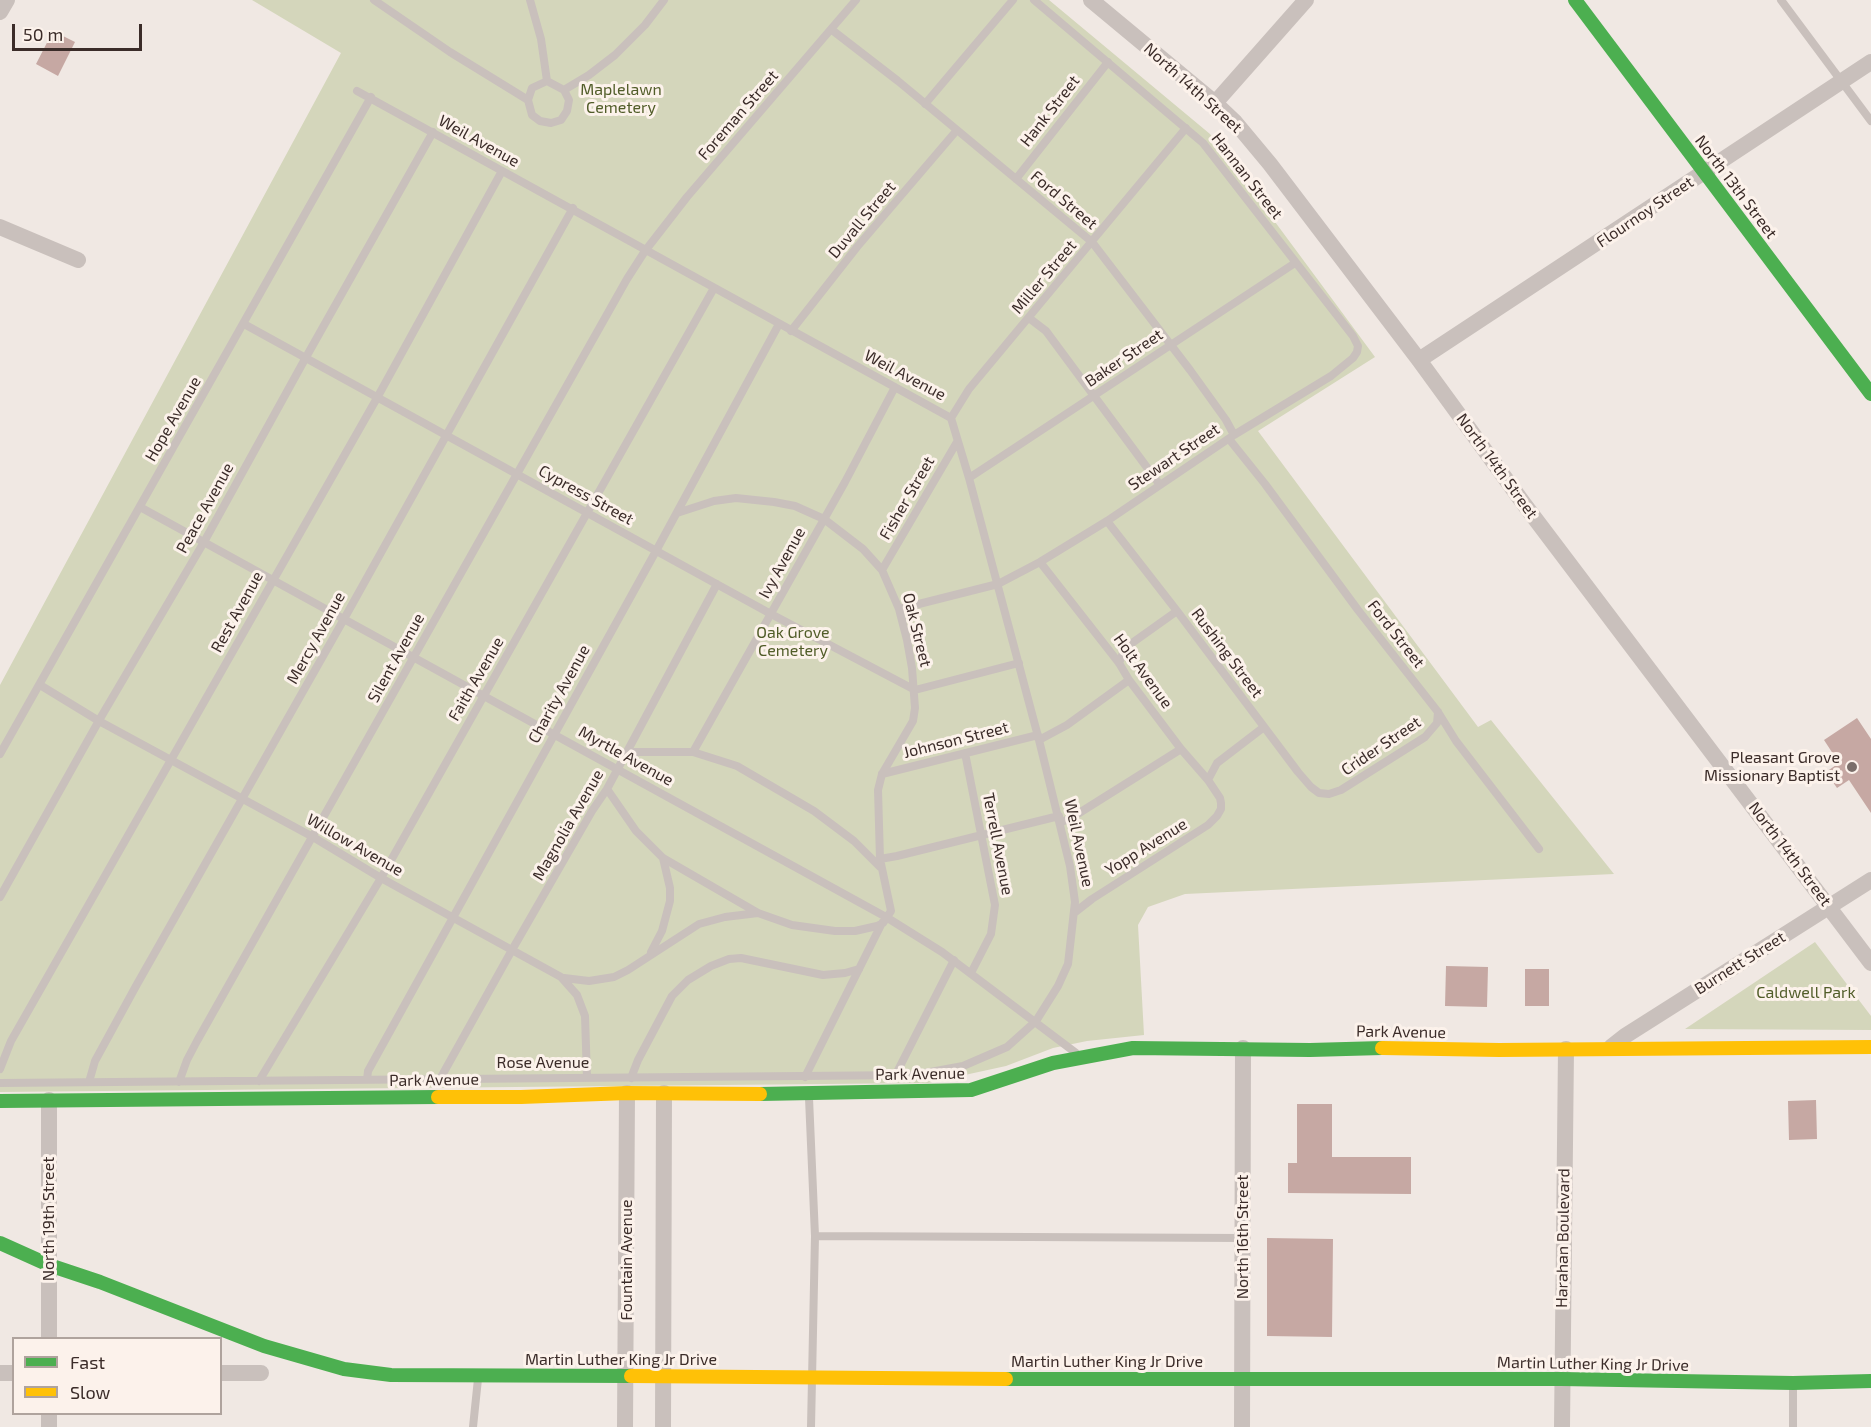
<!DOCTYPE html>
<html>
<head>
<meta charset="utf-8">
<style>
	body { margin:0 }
	#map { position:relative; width:1871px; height:1427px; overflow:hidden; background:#f0e8e3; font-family:"Exo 2",sans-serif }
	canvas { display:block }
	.legend { position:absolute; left:12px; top:1337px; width:210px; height:78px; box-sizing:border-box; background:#fcf2eb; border:2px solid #afa39d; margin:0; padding:8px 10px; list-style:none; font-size:18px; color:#3b2c29 }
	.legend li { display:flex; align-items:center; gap:12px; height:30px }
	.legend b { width:30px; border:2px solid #afa39d }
	.scale { position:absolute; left:12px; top:24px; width:130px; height:27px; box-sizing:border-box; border:3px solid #3b2c29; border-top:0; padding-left:8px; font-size:18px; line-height:21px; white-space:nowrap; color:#3b2c29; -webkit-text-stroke:4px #fcf2eb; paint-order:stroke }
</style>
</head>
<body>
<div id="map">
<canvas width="1871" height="1427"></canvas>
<ul class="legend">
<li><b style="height:8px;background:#4caf50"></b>Fast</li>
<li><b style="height:8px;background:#ffc107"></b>Slow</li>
</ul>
<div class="scale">50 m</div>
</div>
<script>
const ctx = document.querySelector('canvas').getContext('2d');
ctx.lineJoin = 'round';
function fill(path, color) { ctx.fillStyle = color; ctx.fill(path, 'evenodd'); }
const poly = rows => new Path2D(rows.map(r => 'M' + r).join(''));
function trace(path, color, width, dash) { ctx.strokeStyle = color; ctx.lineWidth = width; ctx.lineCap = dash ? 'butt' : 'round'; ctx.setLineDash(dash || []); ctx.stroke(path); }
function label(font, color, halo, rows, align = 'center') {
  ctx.font = font + ' "Exo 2",sans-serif'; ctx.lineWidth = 6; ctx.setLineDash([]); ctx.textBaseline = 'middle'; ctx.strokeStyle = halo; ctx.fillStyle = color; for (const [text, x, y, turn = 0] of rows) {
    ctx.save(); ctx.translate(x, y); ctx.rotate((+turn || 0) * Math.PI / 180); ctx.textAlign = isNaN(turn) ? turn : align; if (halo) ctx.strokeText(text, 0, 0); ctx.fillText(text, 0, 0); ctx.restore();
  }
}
fill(poly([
	[252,0,1049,0,1210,134,1375,357,1258,431,1478,727,1491,720,1614,874,1185,894,1148,907,1138,925,1144,1035,1087,1041,1053,1048,1006,1066,928,1083,0,1092,0,685,341,53],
	[1815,942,1871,1016,1871,1030,1685,1029]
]), '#d4d6bb');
fill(poly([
	[53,31,75,42,58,76,36,64],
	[1857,718,1871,739,1871,813,1849,780,1837,788,1826,772,1839,763,1824,740],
	[1446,966,1488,967,1487,1007,1445,1006],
	[1525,969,1549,969,1549,1006,1525,1006],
	[1816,1100,1817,1139,1789,1140,1788,1101],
	[1297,1104,1332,1104,1332,1157,1411,1157,1411,1194,1288,1193,1288,1163,1297,1163],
	[1267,1238,1333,1239,1332,1337,1267,1336]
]), '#c6a8a3');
trace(poly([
	[374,0,450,52,528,100],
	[530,0,541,39,547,81],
	[1781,0,1871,121],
	[832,30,898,81,1092,242,1190,370,1226,420,1234,435],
	[547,81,564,90,569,100,567,111,561,120,551,123,540,121,532,115,528,100,532,88,547,81],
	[564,90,589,75,615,55,645,25,664,0],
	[925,104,1013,0],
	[1016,179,1108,62],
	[1029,318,1046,331,1160,485],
	[244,324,771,614,915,690],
	[791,331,857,247,957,130],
	[951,418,969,389,1186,128],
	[1229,439,1265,484,1358,610,1438,712,1456,741,1539,849],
	[969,478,1295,263],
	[140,507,886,917,942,952,1076,1053],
	[1107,521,1177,611,1298,772,1311,787,1319,793,1329,794,1341,790,1425,737,1437,723,1438,712],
	[1040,562,1119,663,1129,680,1181,749,1208,780,1220,798,1221,803,1221,809,1217,816,1208,825,1092,899,1074,913],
	[882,570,957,442],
	[899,609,998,584,1040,562,1107,521,1234,435,1331,376,1353,358,1357,352,1358,346,1353,336,1203,143,1034,0],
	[1119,663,1125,648,1177,611],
	[40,685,99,721,313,837,381,878,561,977,577,995,585,1016,587,1078],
	[915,690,1019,663],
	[1039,740,1067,725,1129,680],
	[627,752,693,752,737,766,814,811,854,841,880,867],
	[693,752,845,482,895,387],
	[965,753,995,905,991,934,971,973],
	[0,754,371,97],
	[882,774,1038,735],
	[1208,780,1217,763,1264,727],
	[607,789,636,831,663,858,758,913,792,925,835,931,855,931,877,926,883,923,891,911,880,859,878,790,882,774,913,721,915,708,912,668,907,640,899,609,882,570,863,549,824,519,795,506,774,502,736,498,714,501,677,513],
	[1060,823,1076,815,1181,749],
	[880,859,897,856,1059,816],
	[0,897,101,717,204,542,305,359,433,132],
	[651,952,662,931,670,901,670,888,663,858],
	[564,978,589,981,614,977,628,970,699,924,725,917,758,913],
	[0,1069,11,1041,377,398,502,171],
	[895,1076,954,960],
	[805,1077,882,923],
	[631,1078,638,1060,672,996,688,980,711,966,729,959,741,958,823,975,845,973,859,969],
	[440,1079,512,950,592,811,607,789,717,584],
	[367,1080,368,1071,656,551,779,324],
	[259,1081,381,878,714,288],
	[89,1082,95,1061,136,986,344,619,573,208],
	[179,1082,187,1060,197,1041,627,279,645,251,687,197,856,0],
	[0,1083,914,1075,963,1066,1007,1047,1036,1021,1058,986,1068,964,1075,902,1070,866,1039,740,969,478,951,418,357,91],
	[809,1098,815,1236,811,1427],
	[815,1236,1243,1238],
	[473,1427,478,1379],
	[1793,1427,1793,1385]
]), '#c9c0bc', 8);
trace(poly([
	[1091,0,1215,103,1235,122,1270,164,1419,360,1524,504,1871,963],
	[0,12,7,0],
	[1215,103,1306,0],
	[0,227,78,260],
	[1419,360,1871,62],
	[1611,1047,1625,1036,1871,880],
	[49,1338,49,1100],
	[0,1373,14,1373],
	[220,1373,261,1373],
	[49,1427,49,1414],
	[625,1427,627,1093],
	[663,1427,664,1093],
	[1242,1427,1243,1048],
	[1562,1427,1566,1049]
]), '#c9c0bc', 16);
trace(poly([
	[1575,0,1871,394],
	[760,1094,971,1090,1053,1063,1133,1048,1310,1050,1382,1048],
	[0,1101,438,1097],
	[0,1243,49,1265,100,1282,264,1346,344,1369,391,1375,631,1376],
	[1006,1379,1561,1379,1793,1383,1871,1381]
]), '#4caf50', 14);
trace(poly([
	[1382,1048,1499,1050,1871,1047],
	[438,1097,521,1097,627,1093,760,1094],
	[631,1376,1006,1379]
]), '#ffc107', 14);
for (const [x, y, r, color] of [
	[1852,767,6,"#7a6e6a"]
]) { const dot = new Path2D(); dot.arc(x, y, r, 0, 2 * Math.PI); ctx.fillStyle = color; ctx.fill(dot); trace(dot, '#fcf2eb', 2); }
label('16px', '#3b2c29', '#fcf2eb', [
	["North 14th Street",1193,88,42],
	["Hank Street",1050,111,-52],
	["Foreman Street",738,115,-49],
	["Weil Avenue",479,141,29],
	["Hannan Street",1247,176,52],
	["North 13th Street",1736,187,53],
	["Ford Street",1064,200,40],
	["Flournoy Street",1645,212,-34],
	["Duvall Street",862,220,-50],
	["Miller Street",1044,277,-50],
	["Baker Street",1124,358,-34],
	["Weil Avenue",905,375,28],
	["Hope Avenue",173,419,-60],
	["Stewart Street",1174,457,-34],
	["North 14th Street",1497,466,54],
	["Cypress Street",586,495,29],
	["Fisher Street",907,498,-60],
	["Peace Avenue",205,508,-61],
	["Ivy Avenue",782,563,-61],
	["Rest Avenue",237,612,-61],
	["Oak Street",917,630,76],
	["Ford Street",1396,634,52],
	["Mercy Avenue",316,638,-61],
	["Rushing Street",1227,653,53],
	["Silent Avenue",396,658,-61],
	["Holt Avenue",1143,671,54],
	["Faith Avenue",476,679,-60],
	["Charity Avenue",559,694,-61],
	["Johnson Street",956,740,-14],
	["Crider Street",1381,746,-34],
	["Myrtle Avenue",626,756,29],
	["Magnolia Avenue",568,825,-60],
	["Weil Avenue",1079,843,78],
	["Terrell Avenue",998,844,79],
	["Willow Avenue",355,845,30],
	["Yopp Avenue",1146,847,-32],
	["North 14th Street",1790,854,53],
	["Burnett Street",1740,963,-32],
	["Park Avenue",1401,1032,1],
	["Rose Avenue",543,1063],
	["Park Avenue",920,1074,-1],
	["Park Avenue",434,1080,-1],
	["North 19th Street",49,1219,-90],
	["North 16th Street",1243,1237,-90],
	["Harahan Boulevard",1563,1238,-89],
	["Fountain Avenue",627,1260,-90],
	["Martin Luther King Jr Drive",621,1360],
	["Martin Luther King Jr Drive",1107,1362],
	["Martin Luther King Jr Drive",1593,1364,1]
]);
label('16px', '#515d29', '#fcf2eb', [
	["Maplelawn",621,90],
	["Cemetery",621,108],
	["Oak Grove",793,633],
	["Cemetery",793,651],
	["Caldwell Park",1806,993]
]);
label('16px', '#3b2c29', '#fcf2eb', [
	["Pleasant Grove",1840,758],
	["Missionary Baptist",1840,776]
], 'right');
</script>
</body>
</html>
